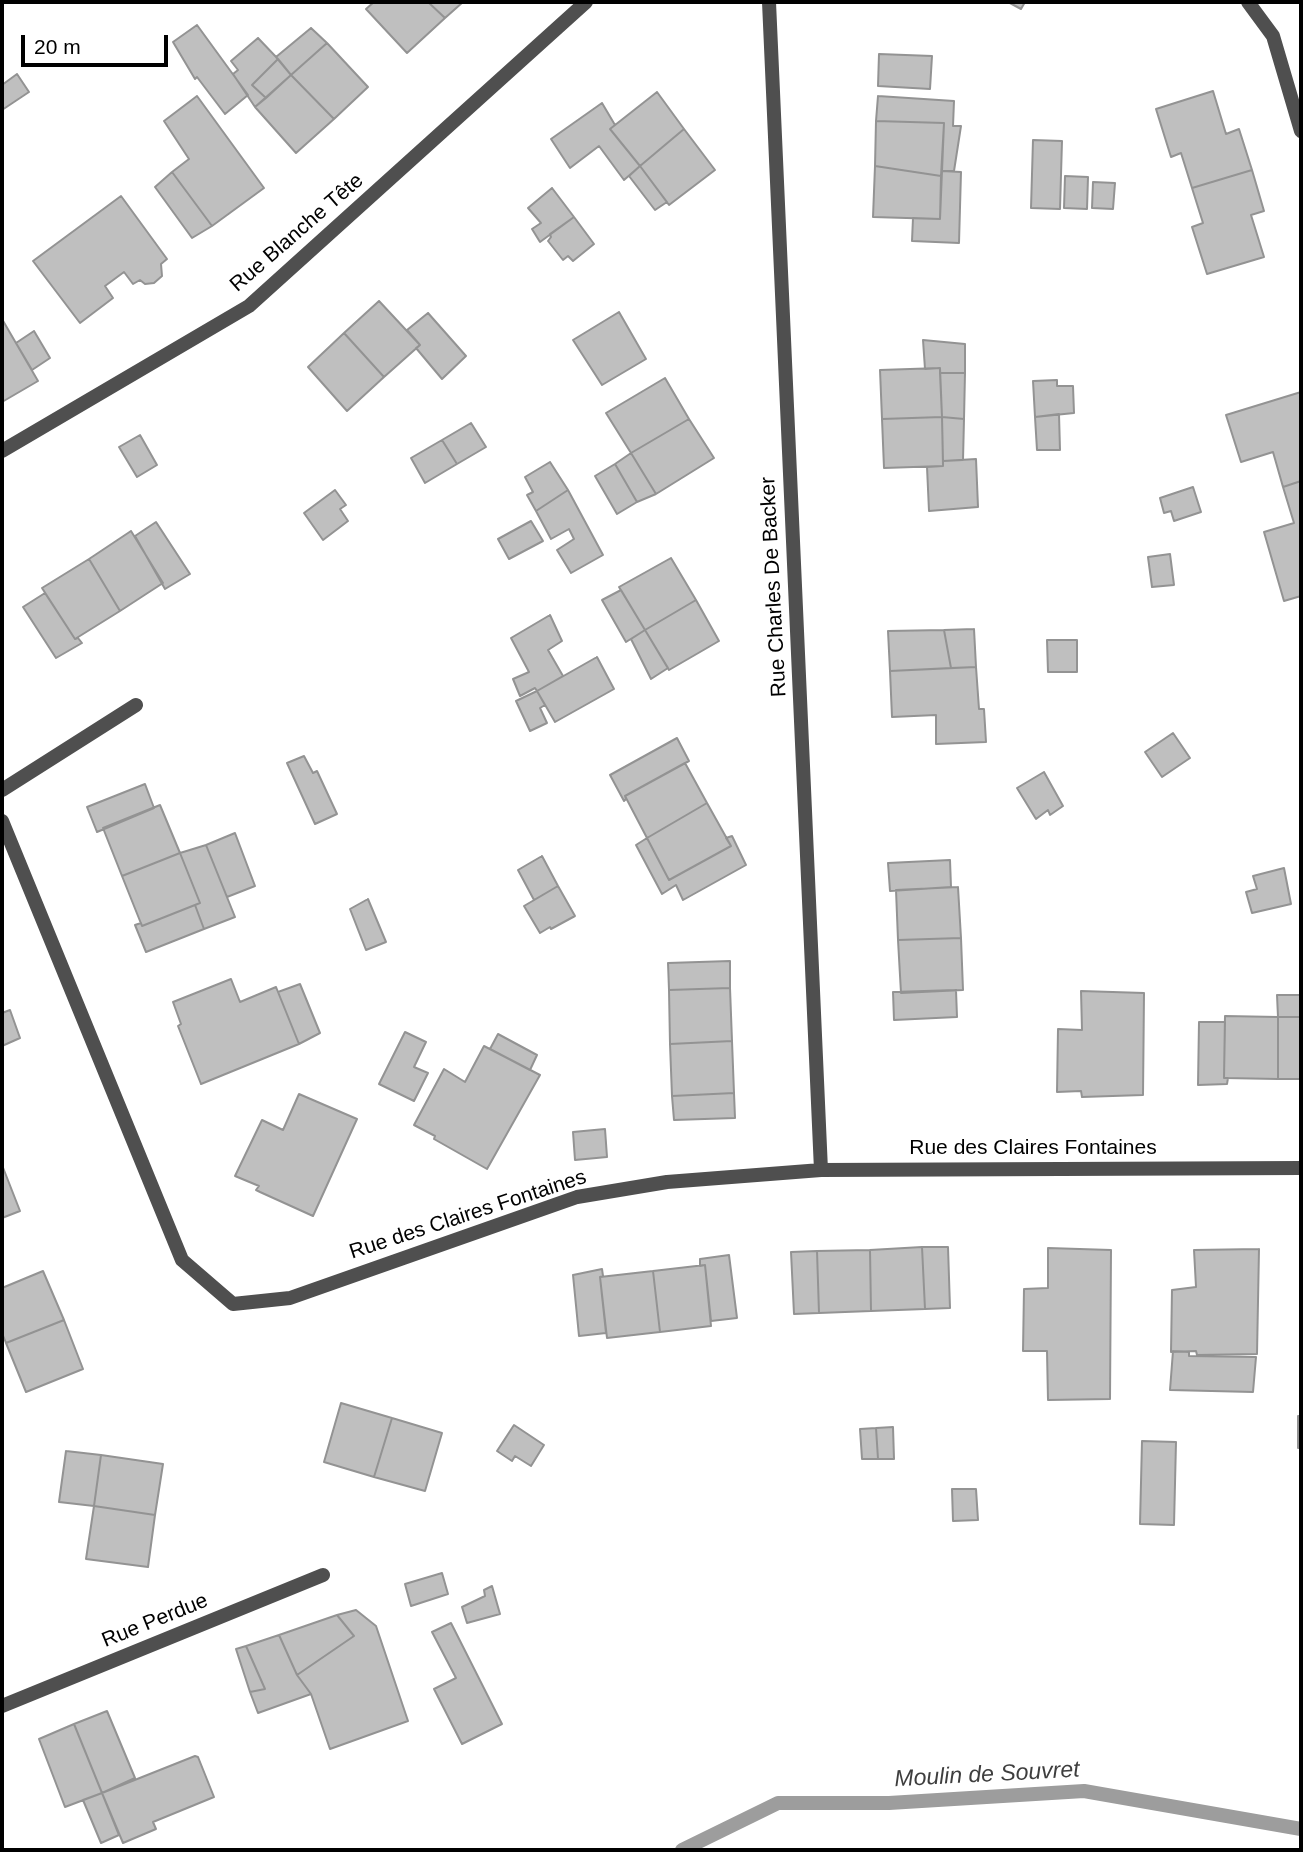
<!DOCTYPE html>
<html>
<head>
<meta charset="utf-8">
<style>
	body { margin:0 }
	#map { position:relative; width:1303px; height:1852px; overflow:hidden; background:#fff; font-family:Arial,sans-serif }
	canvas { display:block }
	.frame { position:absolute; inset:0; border:4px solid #000; pointer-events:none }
	.scale { position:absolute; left:21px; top:35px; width:147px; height:32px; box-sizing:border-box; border:4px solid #000; border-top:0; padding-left:9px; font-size:21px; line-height:24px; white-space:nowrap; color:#000; -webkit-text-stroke:5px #fff; paint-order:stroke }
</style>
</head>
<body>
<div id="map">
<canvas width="1303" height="1852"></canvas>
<div class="frame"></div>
<div class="scale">20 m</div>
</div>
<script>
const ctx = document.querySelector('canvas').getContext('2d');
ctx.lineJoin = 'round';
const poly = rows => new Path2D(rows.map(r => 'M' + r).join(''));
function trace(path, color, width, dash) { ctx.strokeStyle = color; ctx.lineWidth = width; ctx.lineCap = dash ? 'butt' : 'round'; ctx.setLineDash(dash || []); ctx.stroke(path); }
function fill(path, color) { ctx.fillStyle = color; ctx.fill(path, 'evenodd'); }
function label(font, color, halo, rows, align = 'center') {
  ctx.font = font + ' Arial,sans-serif'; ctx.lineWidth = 6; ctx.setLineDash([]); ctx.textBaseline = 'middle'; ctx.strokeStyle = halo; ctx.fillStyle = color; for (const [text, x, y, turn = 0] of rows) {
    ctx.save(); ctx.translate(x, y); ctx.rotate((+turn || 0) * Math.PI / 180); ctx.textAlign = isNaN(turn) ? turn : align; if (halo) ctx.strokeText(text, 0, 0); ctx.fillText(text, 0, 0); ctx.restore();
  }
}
trace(poly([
	[682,1850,778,1803,889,1803,1084,1791,1301,1829]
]), '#9d9d9d', 14);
const building = poly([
	[374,2,428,2,445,18,407,53,366,9,374,2],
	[428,2,463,2,445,18,428,2],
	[1008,2,1025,2,1021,9,1008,2],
	[197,25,248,95,225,114,197,77,195,79,173,42,197,25],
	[311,28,327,43,291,75,276,57,311,28],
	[258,38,278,59,252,85,266,98,255,107,233,74,238,70,231,61,258,38],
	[327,43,368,87,334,119,291,75,327,43],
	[879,54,932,56,930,89,878,86,879,54],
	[278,59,291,75,266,98,252,85,278,59],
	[17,74,29,92,2,110,2,85,17,74],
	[291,75,334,119,296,153,255,107,291,75],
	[1213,91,1226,134,1239,129,1252,170,1192,188,1181,153,1171,157,1156,109,1213,91],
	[657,92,684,129,640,166,610,129,657,92],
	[197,96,264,188,212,226,172,172,189,159,164,121,197,96],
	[878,96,954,101,953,126,961,126,954,171,942,171,944,123,876,121,878,96],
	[602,103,615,125,610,129,640,166,624,180,599,146,570,168,551,139,602,103],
	[876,121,944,123,941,176,875,166,876,121],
	[684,129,715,170,669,205,640,166,684,129],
	[1033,140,1062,141,1060,209,1031,208,1033,140],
	[640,166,667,202,655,210,629,176,640,166],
	[875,166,941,176,940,219,873,217,875,166],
	[1252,170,1264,211,1251,215,1264,257,1207,274,1192,227,1203,223,1192,188,1252,170],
	[942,171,961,172,959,243,912,241,913,218,940,219,942,171],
	[172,172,212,226,192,238,155,187,172,172],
	[1065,176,1088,177,1087,209,1064,208,1065,176],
	[1093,182,1115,183,1113,209,1092,208,1093,182],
	[552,188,574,217,540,242,532,229,541,223,528,208,552,188],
	[121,196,167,259,161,264,162,276,154,283,145,284,140,280,133,284,124,272,105,286,113,298,80,323,33,261,121,196],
	[574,217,594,244,573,261,568,256,563,260,548,241,551,237,550,234,574,217],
	[379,301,420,345,384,377,344,333,379,301],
	[619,312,646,359,602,385,573,340,619,312],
	[428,313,466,356,442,379,416,348,420,345,407,330,428,313],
	[2,319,38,381,2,402,2,319],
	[34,331,50,358,32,370,16,343,34,331],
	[344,333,384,377,347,411,308,367,344,333],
	[923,340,965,344,965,373,940,373,940,368,925,369,923,340],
	[940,368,942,417,882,419,880,370,940,368],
	[940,373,965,373,964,419,942,417,940,373],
	[665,378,689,419,631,453,606,413,665,378],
	[1057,380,1057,386,1073,386,1074,413,1035,417,1033,381,1057,380],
	[1301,392,1301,481,1283,487,1273,452,1241,462,1226,415,1301,392],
	[1059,414,1060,450,1037,450,1035,417,1059,414],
	[942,417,943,466,884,468,882,419,942,417],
	[942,417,964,419,963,460,943,461,942,417],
	[689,419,714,458,656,494,631,453,689,419],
	[471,423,486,447,457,464,442,440,471,423],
	[140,435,157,465,137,477,119,447,140,435],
	[442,440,457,464,425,483,411,458,442,440],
	[631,453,656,494,637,502,615,464,631,453],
	[976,459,978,507,929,511,927,467,943,466,943,461,976,459],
	[550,462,568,490,536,511,527,495,533,492,525,477,550,462],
	[615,464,637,502,617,514,595,476,615,464],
	[1301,481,1301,596,1284,601,1264,532,1294,523,1283,487,1301,481],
	[1193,487,1201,512,1174,521,1171,511,1164,513,1160,498,1193,487],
	[335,490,346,505,340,509,348,521,323,540,304,513,335,490],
	[568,490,603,555,571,573,557,550,574,539,569,529,551,539,536,511,568,490],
	[531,521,543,541,509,559,498,539,531,521],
	[156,522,190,574,165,589,135,536,156,522],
	[131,531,163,583,120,611,89,559,131,531],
	[1170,554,1174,585,1152,587,1148,557,1170,554],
	[671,558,696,600,645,630,619,587,671,558],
	[89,559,120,611,75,639,42,588,89,559],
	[621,590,645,630,626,642,602,600,621,590],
	[45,593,75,639,78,638,82,643,56,658,23,607,45,593],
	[696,600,719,641,669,670,645,630,696,600],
	[550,615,562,641,548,650,563,676,537,691,535,688,520,696,513,679,529,672,511,638,550,615],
	[974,629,976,667,951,668,944,630,974,629],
	[645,630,668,668,651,679,631,639,645,630],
	[944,630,951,668,890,671,888,631,944,630],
	[1047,640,1077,640,1077,672,1048,672,1047,640],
	[597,657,614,689,555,722,537,691,597,657],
	[976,667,979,709,984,709,986,742,936,744,936,715,892,717,890,671,976,667],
	[537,691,545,705,540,708,547,723,530,731,516,701,537,691],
	[1173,733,1190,758,1162,777,1145,752,1173,733],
	[677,738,689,761,625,796,626,799,624,801,610,775,677,738],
	[304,756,313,773,317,771,337,814,315,824,287,763,304,756],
	[685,763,707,803,647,838,625,796,685,763],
	[1044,772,1063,806,1050,815,1048,810,1036,819,1017,788,1044,772],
	[145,784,154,808,97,832,87,807,145,784],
	[707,803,731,846,669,880,647,838,707,803],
	[160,805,180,853,122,876,103,828,160,805],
	[235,833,255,886,227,897,206,845,235,833],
	[732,836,746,865,683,900,676,885,662,894,636,845,647,838,669,880,731,846,726,838,732,836],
	[206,845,235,917,204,929,195,905,200,903,180,853,206,845],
	[180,853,200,903,142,926,122,876,180,853],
	[542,856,558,886,534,900,518,870,542,856],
	[950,860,951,887,890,891,888,863,950,860],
	[1284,868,1291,904,1252,913,1246,892,1257,889,1253,876,1284,868],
	[558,886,575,916,551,929,550,927,540,933,524,906,558,886],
	[958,887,961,938,898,940,896,890,958,887],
	[368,899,386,942,366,950,350,909,368,899],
	[195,905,204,929,146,952,135,925,141,923,142,926,195,905],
	[961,938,963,990,901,993,898,940,961,938],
	[730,961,730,988,669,990,668,963,730,961],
	[231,979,240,1002,276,987,299,1044,201,1084,178,1026,181,1024,173,1002,231,979],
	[300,984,320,1033,299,1044,278,992,300,984],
	[730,988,732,1041,670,1044,669,990,730,988],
	[956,990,957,1017,894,1020,893,992,956,990],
	[1081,991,1144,993,1143,1095,1082,1097,1081,1091,1057,1092,1058,1029,1082,1030,1081,991],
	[1277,995,1301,995,1301,1017,1278,1017,1277,995],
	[10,1010,20,1038,2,1046,2,1013,10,1010],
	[1225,1016,1278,1017,1278,1079,1224,1078,1225,1016],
	[1278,1017,1301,1017,1301,1079,1278,1079,1278,1017],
	[1199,1022,1225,1022,1224,1078,1228,1078,1227,1084,1198,1085,1199,1022],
	[405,1032,426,1042,414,1067,428,1073,414,1101,379,1084,405,1032],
	[498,1034,537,1055,530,1070,490,1049,498,1034],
	[732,1041,734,1093,672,1096,670,1044,732,1041],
	[484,1046,540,1075,487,1169,434,1139,435,1136,414,1125,444,1069,465,1082,484,1046],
	[734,1093,735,1118,674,1120,672,1096,734,1093],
	[299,1094,357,1119,313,1216,260,1192,256,1190,259,1186,235,1176,262,1120,283,1130,299,1094],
	[605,1129,607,1157,575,1160,573,1132,605,1129],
	[2,1165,20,1211,2,1218,2,1165],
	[922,1247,925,1309,871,1311,870,1250,922,1247],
	[922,1247,948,1247,950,1308,925,1309,922,1247],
	[1048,1248,1111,1250,1110,1399,1048,1400,1047,1351,1023,1351,1024,1289,1048,1288,1048,1248],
	[1259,1249,1257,1354,1197,1355,1196,1351,1171,1352,1172,1290,1196,1287,1194,1250,1259,1249],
	[870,1250,871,1311,819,1313,817,1251,870,1250],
	[817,1251,819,1313,794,1314,791,1252,817,1251],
	[729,1255,737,1318,711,1321,705,1265,700,1266,700,1259,729,1255],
	[705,1265,711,1326,660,1332,653,1271,705,1265],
	[602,1269,603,1276,600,1277,606,1333,579,1336,573,1275,602,1269],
	[43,1271,64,1320,6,1343,2,1333,2,1288,43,1271],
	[653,1271,660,1332,607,1338,600,1277,653,1271],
	[64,1320,83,1369,26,1392,6,1343,64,1320],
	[1173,1351,1189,1352,1189,1356,1256,1357,1253,1392,1170,1390,1173,1351],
	[341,1403,392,1418,374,1477,324,1462,341,1403],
	[1298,1416,1301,1416,1301,1448,1298,1448,1298,1416],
	[392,1418,442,1433,425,1491,374,1477,392,1418],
	[514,1425,544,1445,531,1466,515,1456,512,1461,497,1451,514,1425],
	[893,1427,894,1459,878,1459,876,1428,893,1427],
	[876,1428,878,1459,862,1459,860,1429,876,1428],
	[1142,1441,1176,1442,1174,1525,1140,1524,1142,1441],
	[66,1451,101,1455,94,1506,59,1502,66,1451],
	[101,1455,163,1464,155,1515,94,1506,101,1455],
	[952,1489,976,1489,978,1520,953,1521,952,1489],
	[94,1506,155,1515,148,1567,86,1559,94,1506],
	[442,1573,448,1594,411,1606,405,1584,442,1573],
	[492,1586,500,1614,467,1623,462,1607,485,1596,484,1590,492,1586],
	[356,1610,376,1626,408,1721,330,1749,311,1694,297,1675,354,1636,337,1615,356,1610],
	[337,1615,354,1636,297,1675,279,1635,337,1615],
	[451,1623,502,1724,462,1744,434,1689,456,1678,432,1632,451,1623],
	[279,1635,297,1675,311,1694,258,1713,250,1692,265,1689,246,1646,279,1635],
	[246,1646,265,1689,250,1692,236,1649,246,1646],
	[107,1711,135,1778,102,1793,74,1724,107,1711],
	[74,1724,102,1793,65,1807,39,1739,74,1724],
	[195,1756,198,1757,214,1797,153,1822,156,1829,123,1843,102,1793,195,1756],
	[102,1793,119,1835,101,1843,83,1800,102,1793]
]);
fill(building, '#bfbfbf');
trace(building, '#939393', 2);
trace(poly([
	[769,2,821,1170],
	[1248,2,1273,36,1301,131],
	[2,451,249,306,586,2],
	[2,790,136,705],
	[2,821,182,1260,233,1304,290,1298,577,1197,667,1182,821,1170,1301,1168],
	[2,1706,323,1575]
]), '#4f4f4f', 14);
label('21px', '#000', '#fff', [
	["Rue Blanche Tête",297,233,-41],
	["Rue Charles De Backer",774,587,-93],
	["Rue des Claires Fontaines",1033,1148],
	["Rue des Claires Fontaines",468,1215,-18],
	["Rue Perdue",155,1621,-22]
]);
label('italic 23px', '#3e3e3e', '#fff', [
	["Moulin de Souvret",987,1775,-3]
]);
</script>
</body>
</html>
